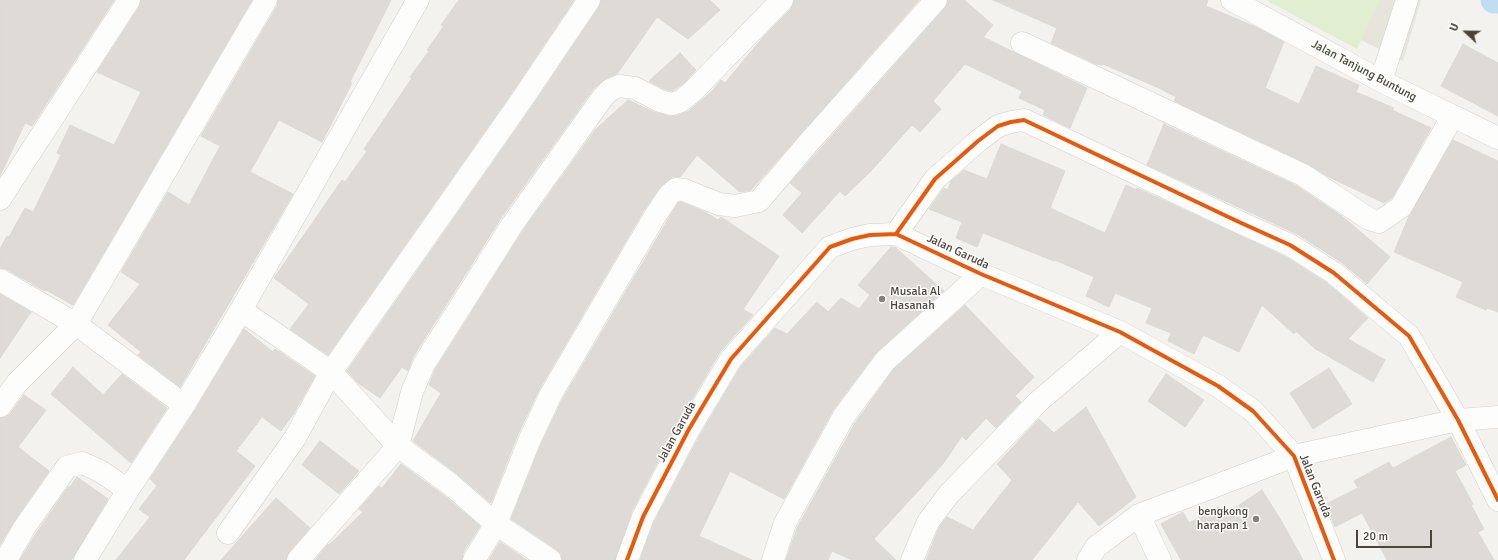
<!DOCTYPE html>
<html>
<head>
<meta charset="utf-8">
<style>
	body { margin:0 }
	#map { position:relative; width:1498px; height:560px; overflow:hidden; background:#f4f2ee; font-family:Signika,sans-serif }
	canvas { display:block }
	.north { position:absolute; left:1446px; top:12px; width:40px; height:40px; -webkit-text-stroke:3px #fff; paint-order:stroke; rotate:292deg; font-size:11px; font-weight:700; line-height:16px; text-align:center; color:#4b4439 }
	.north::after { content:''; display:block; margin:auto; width:14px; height:18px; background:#4b4439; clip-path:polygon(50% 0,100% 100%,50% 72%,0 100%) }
	.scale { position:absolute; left:1356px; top:530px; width:76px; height:18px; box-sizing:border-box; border:2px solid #4b4439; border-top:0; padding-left:5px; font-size:12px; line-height:14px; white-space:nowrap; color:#4b4439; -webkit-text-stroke:3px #fff; paint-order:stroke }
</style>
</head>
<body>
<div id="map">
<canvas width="1498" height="560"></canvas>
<div class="north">U</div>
<div class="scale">20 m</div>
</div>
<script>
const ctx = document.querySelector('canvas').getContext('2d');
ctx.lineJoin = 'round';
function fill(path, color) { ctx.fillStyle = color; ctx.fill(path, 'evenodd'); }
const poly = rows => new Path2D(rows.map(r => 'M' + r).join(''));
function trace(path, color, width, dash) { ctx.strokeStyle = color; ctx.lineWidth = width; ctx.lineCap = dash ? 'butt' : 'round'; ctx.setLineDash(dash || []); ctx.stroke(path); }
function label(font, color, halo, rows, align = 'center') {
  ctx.font = font + ' Signika,sans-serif'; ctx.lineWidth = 3; ctx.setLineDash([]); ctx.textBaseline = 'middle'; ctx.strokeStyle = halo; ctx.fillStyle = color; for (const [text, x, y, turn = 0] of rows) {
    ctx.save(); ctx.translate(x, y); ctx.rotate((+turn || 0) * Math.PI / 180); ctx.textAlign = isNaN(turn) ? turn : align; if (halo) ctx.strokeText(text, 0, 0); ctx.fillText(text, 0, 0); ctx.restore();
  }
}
fill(poly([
	[1282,0,1421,0,1403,61]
]), '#e7e4dc');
fill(poly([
	[1266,0,1380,0,1357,49]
]), '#e1eecf');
trace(poly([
	[1494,0,1498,0]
]), '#c0ddf1', 27);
const building = poly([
	[0,0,114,0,32,126,25,123,0,176,0,0],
	[141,0,252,0,73,305,46,290,45,291,6,269,0,268,0,249,7,236,9,237,25,208,33,212,61,155,57,153,70,125,114,145,141,92,97,72,139,7,141,0],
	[278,0,391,0,350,82,352,83,322,142,279,120,250,172,293,194,180,387,138,355,141,352,108,325,140,284,121,272,168,192,189,205,220,146,201,136,277,6,278,0],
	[459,0,574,0,513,91,328,355,290,329,309,304,274,278,342,180,345,182,367,151,364,149,412,78,410,77,429,51,427,50,444,26,441,25,459,0],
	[601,0,710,0,720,10,688,39,657,17,617,74,605,79,594,88,501,218,413,357,408,371,402,367,380,398,358,383,347,371,533,105,599,7,601,0],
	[794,0,919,0,751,190,740,192,697,155,680,177,672,177,659,188,644,210,540,388,518,434,491,503,457,474,413,441,441,393,429,385,435,370,522,232,596,129,628,100,654,112,669,116,676,116,689,111,713,90,721,80,725,83,764,36,791,9,794,0],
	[948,0,964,0,993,25,983,37,1087,88,1070,128,1043,115,1045,110,1019,98,1022,91,965,64,933,101,941,109,920,132,912,125,870,172,845,196,840,191,802,233,783,215,802,193,790,183,945,8,948,0],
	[993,0,1208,0,1206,6,1258,28,1284,42,1265,88,1299,104,1316,66,1359,85,1356,92,1394,108,1392,110,1431,128,1392,198,1384,203,1327,176,1308,164,1174,101,1176,97,1159,88,1103,64,1102,65,1098,64,1098,65,1051,43,1057,28,993,0],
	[1463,44,1498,63,1498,116,1441,86,1463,44],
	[680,53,696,70,684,83,672,91,664,89,649,81,680,53],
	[1164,124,1297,186,1343,217,1390,257,1367,284,1341,262,1297,234,1147,165,1164,124],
	[1453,140,1498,161,1498,312,1487,308,1486,310,1456,297,1463,282,1394,252,1409,216,1453,140],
	[1001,144,1065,171,1050,208,1105,233,1126,185,1136,190,1137,188,1284,256,1327,283,1368,318,1348,339,1385,360,1373,382,1314,348,1296,331,1294,334,1262,305,1239,352,1203,335,1194,354,1168,341,1171,333,1146,323,1152,308,1115,293,1109,307,1086,296,1094,277,1055,260,1054,261,983,233,977,247,956,238,962,222,929,209,944,188,948,190,951,181,964,170,987,179,1001,144],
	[681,202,707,213,718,220,721,217,779,256,744,308,744,310,753,315,720,352,678,423,632,511,615,560,562,560,561,554,557,550,511,519,541,444,562,400,666,223,678,203,681,202],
	[891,247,896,248,944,291,875,354,833,410,784,499,730,471,699,536,752,560,640,560,654,522,700,435,741,366,775,328,787,334,817,302,828,312,841,298,859,309,870,295,858,285,891,247],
	[0,294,31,312,0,358,0,294],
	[965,305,1034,377,1015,396,1021,402,996,428,986,418,966,440,962,436,943,464,874,539,896,560,852,560,832,551,828,560,786,560,797,528,855,423,894,369,965,305],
	[244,329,273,352,275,349,315,376,294,413,281,431,262,417,236,451,255,466,184,560,116,560,150,517,139,509,157,486,150,479,194,412,244,329],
	[73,367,103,395,122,374,167,408,131,463,51,394,73,367],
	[1329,368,1352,404,1313,429,1290,393,1329,368],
	[1166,374,1204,400,1185,427,1148,401,1166,374],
	[24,395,46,410,18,447,49,471,14,521,0,545,0,418,5,417,10,414,24,395],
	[1086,407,1136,497,1099,526,1078,502,1032,560,926,560,939,528,947,517,973,530,1012,480,997,464,1039,419,1054,433,1086,407],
	[1451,437,1466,465,1455,471,1473,504,1471,505,1484,529,1478,532,1494,560,1387,560,1362,513,1335,527,1326,504,1358,488,1354,481,1389,462,1393,468,1451,437],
	[320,441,359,471,339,494,302,465,320,441],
	[401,464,442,494,480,526,463,553,462,560,315,560,328,544,329,545,363,512,359,509,379,486,382,488,401,464],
	[77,477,108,499,73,558,71,560,20,560,35,535,69,486,70,487,77,477],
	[1262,490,1282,522,1303,560,1181,560,1161,524,1183,512,1189,523,1219,507,1223,516,1262,490],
	[276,498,310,528,289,552,286,560,221,560,276,498],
	[500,542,527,560,489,560,500,542]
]);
fill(building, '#dedbd6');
trace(building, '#dcd9d4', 1);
const street = poly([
	[1232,0,1381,81,1498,138],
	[1022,43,1303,175,1369,219,1379,222,1401,207,1452,117],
	[1381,81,1407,0],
	[0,199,129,0],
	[896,234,935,179,978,141,998,126,1011,122,1024,120,1239,222,1290,245,1334,273,1409,336,1458,420,1498,500],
	[0,280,76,324,184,405],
	[241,310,331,372,398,446,450,484,496,524,550,560],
	[0,406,17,383,76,324,266,0],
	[1139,515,1160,560],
	[228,533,295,438,331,372,523,98,589,0],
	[6,560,24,528,67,467,82,463,100,471,128,490],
	[85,560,128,490,184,405,241,310,418,0],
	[298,560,398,446,412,392,424,364,512,225,603,97,610,90,619,86,635,88,660,101,672,104,681,101,692,92,782,0],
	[474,560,496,524,530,439,551,394,655,216,669,195,676,189,684,190,719,204,735,206,759,201,810,141,936,0],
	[627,560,643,517,689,429,731,359,830,247,852,239,870,235,896,234,981,274,1120,332,1218,386,1253,411,1294,456,1334,560],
	[773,560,785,523,844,416,885,361,981,274],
	[912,560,928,522,949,494,1039,401,1120,332],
	[1088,560,1096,547,1139,515,1294,456,1458,420,1498,417]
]);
trace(street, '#d2d0cb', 23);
trace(street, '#fdfdfc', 22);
trace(poly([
	[896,234,935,179,978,141,998,126,1011,122,1024,120,1239,222,1290,245,1334,273,1409,336,1458,420,1498,500],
	[627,560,643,517,689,429,731,359,830,247,852,239,870,235,896,234,981,274,1120,332,1218,386,1253,411,1294,456,1334,560]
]), '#e8590c', 4);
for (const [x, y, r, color] of [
	[882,299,4,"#868178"],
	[1256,519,4,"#868178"]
]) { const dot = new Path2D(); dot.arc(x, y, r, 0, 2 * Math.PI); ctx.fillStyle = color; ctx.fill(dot); trace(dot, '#fff', 1.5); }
label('12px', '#4b4439', '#fff', [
	["Jalan Tanjung Buntung",1364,71,28],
	["Jalan Garuda",958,252,25],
	["Jalan Garuda",677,432,-61],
	["Jalan Garuda",1315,486,68]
]);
label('12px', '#4b4439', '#fff', [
	["Musala Al",890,292],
	["Hasanah",890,306],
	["bengkong",1248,512,"right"],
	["harapan 1",1248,526,"right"]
], 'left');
</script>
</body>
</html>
